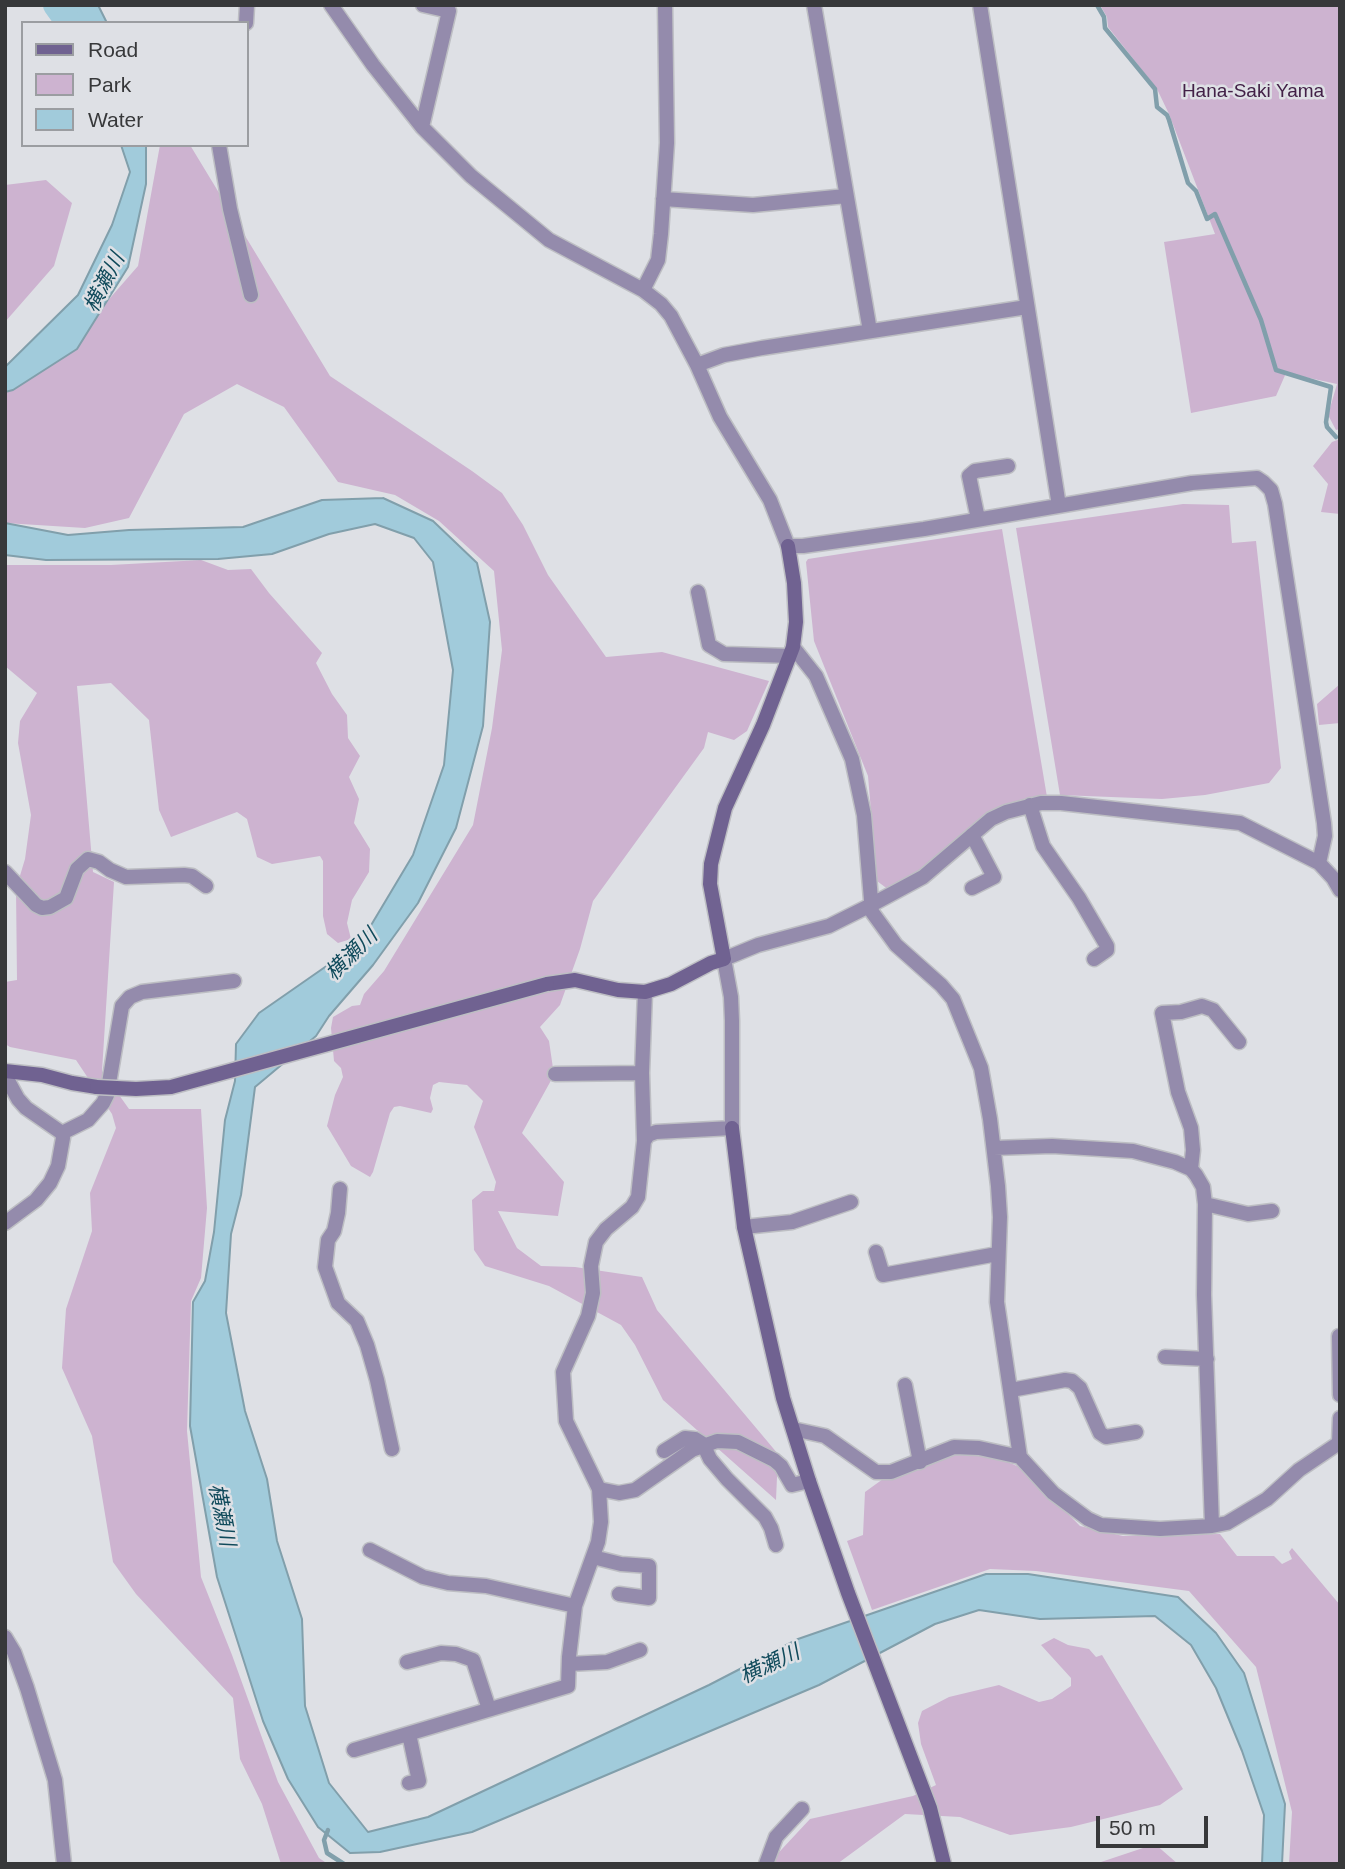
<!DOCTYPE html>
<html>
<head>
<meta charset="utf-8">
<style>
	body { margin:0 }
	#map { position:relative; width:1345px; height:1869px; overflow:hidden; background:#dee0e5; font-family:Helvetica,sans-serif }
	canvas { display:block }
	.frame { position:absolute; inset:0; border:7px solid #37383a; pointer-events:none }
	.legend { position:absolute; left:21px; top:21px; width:228px; height:126px; box-sizing:border-box; background:#dee0e5; border:2px solid #9b9da1; margin:0; padding:9px 12px; list-style:none; font-size:21px; color:#37383a }
	.legend li { display:flex; align-items:center; gap:14px; height:35px }
	.legend b { width:35px; border:2px solid #9b9da1 }
	.scale { position:absolute; left:1096px; top:1816px; width:112px; height:32px; box-sizing:border-box; border:4px solid #37383a; border-top:0; padding-left:9px; font-size:21px; line-height:24px; white-space:nowrap; color:#37383a; -webkit-text-stroke:5px #dee0e5; paint-order:stroke }
</style>
</head>
<body>
<div id="map">
<canvas width="1345" height="1869"></canvas>
<div class="frame"></div>
<ul class="legend">
<li><b style="height:9px;background:#706291"></b>Road</li>
<li><b style="height:19px;background:#cdb3d0"></b>Park</li>
<li><b style="height:19px;background:#a1cbdb"></b>Water</li>
</ul>
<div class="scale">50 m</div>
</div>
<script>
const ctx = document.querySelector('canvas').getContext('2d');
ctx.lineJoin = 'round';
function fill(path, color) { ctx.fillStyle = color; ctx.fill(path, 'evenodd'); }
const poly = rows => new Path2D(rows.map(r => 'M' + r).join(''));
function trace(path, color, width, dash) { ctx.strokeStyle = color; ctx.lineWidth = width; ctx.lineCap = dash ? 'butt' : 'round'; ctx.setLineDash(dash || []); ctx.stroke(path); }
function label(font, color, halo, rows, align = 'center') {
  ctx.font = font + ' Helvetica,"Noto Sans JP",sans-serif'; ctx.lineWidth = 5; ctx.setLineDash([]); ctx.textBaseline = 'middle'; ctx.strokeStyle = halo; ctx.fillStyle = color; for (const [text, x, y, turn = 0] of rows) {
    ctx.save(); ctx.translate(x, y); ctx.rotate((+turn || 0) * Math.PI / 180); ctx.textAlign = isNaN(turn) ? turn : align; if (halo) ctx.strokeText(text, 0, 0); ctx.fillText(text, 0, 0); ctx.restore();
  }
}
fill(poly([
	[1100,5,1340,5,1340,429,1336,430,1328,415,1337,384,1286,373,1276,396,1191,413,1164,242,1215,234,1169,114,1157,89,1108,27,1107,17],
	[160,145,190,145,330,376,472,471,502,493,523,525,548,575,606,657,662,652,769,681,747,731,734,740,708,732,704,748,593,901,580,949,560,1005,540,1027,549,1041,554,1075,522,1133,564,1182,558,1216,498,1211,517,1248,541,1266,575,1267,642,1277,657,1310,778,1454,776,1500,663,1400,635,1345,621,1325,549,1286,485,1266,474,1250,472,1200,483,1191,494,1191,496,1182,474,1127,483,1101,467,1085,439,1082,433,1085,430,1098,433,1109,431,1113,400,1106,394,1107,390,1113,373,1172,370,1177,351,1166,327,1126,335,1095,343,1077,341,1068,334,1061,331,1028,333,1017,352,1006,360,1005,364,994,384,971,473,825,492,728,502,650,494,571,439,521,395,495,338,482,284,407,237,384,184,414,129,518,85,528,5,523,5,381,90,321,138,266],
	[46,180,72,203,54,266,5,322,5,185],
	[1340,439,1340,514,1321,512,1328,484,1313,466,1332,442],
	[1183,504,1229,505,1232,543,1256,541,1281,768,1269,783,1205,795,1162,799,1060,795,1016,528],
	[1002,529,1047,797,1027,800,928,868,889,890,877,881,868,776,814,641,806,562,808,559],
	[201,560,228,570,251,569,269,593,322,653,316,663,332,694,347,715,348,738,360,756,349,777,359,799,354,823,370,849,369,872,352,900,347,923,351,939,338,943,327,934,323,916,323,861,320,856,272,864,257,857,247,819,237,812,171,837,159,810,149,720,111,683,77,686,93,872,114,882,102,1071,129,1109,201,1109,207,1208,201,1278,191,1301,187,1431,201,1577,232,1655,278,1782,319,1858,328,1864,281,1864,262,1804,240,1759,233,1698,136,1594,113,1562,92,1436,62,1368,66,1309,92,1231,90,1193,116,1128,112,1114,76,1060,10,1047,5,1044,5,982,17,980,16,889,25,859,31,815,18,743,20,721,37,693,5,666,5,565,111,565],
	[1340,684,1340,723,1319,725,1317,704],
	[961,1453,996,1457,1024,1469,1080,1526,1123,1536,1220,1534,1237,1556,1274,1556,1282,1564,1292,1559,1289,1552,1292,1548,1340,1605,1340,1864,1289,1864,1292,1812,1256,1667,1189,1591,1036,1571,990,1569,872,1610,847,1541,863,1535,865,1492,883,1479],
	[1054,1638,1068,1645,1089,1649,1096,1657,1102,1655,1183,1789,1160,1805,1071,1827,1010,1835,960,1817,905,1814,837,1864,768,1864,810,1819,913,1796,936,1785,921,1744,918,1723,922,1711,949,1697,999,1685,1039,1702,1052,1699,1071,1686,1071,1678,1041,1645],
	[1155,1844,1178,1864,1095,1864]
]), '#cdb3d0');
const water = poly([
	[68,5,98,5,107,23,75,23,68,5],
	[121,145,146,145,146,184,128,267,77,349,13,390,5,392,5,367,78,295,112,225,130,172,121,145],
	[383,498,433,521,477,563,490,622,483,726,456,828,418,903,373,965,329,1016,316,1036,255,1087,241,1195,231,1234,226,1313,245,1411,267,1479,277,1541,302,1619,305,1706,329,1783,368,1832,428,1817,709,1685,798,1639,986,1574,1028,1574,1178,1597,1216,1633,1244,1673,1285,1804,1282,1864,1262,1864,1264,1815,1242,1751,1216,1688,1191,1645,1155,1616,1040,1619,979,1610,935,1624,819,1685,472,1832,380,1852,350,1853,318,1827,288,1779,263,1721,217,1577,190,1426,193,1302,205,1281,214,1232,225,1120,235,1081,236,1044,259,1013,361,942,413,855,444,765,453,670,433,562,414,538,375,524,329,534,272,554,218,559,46,560,5,555,5,523,68,535,129,530,243,527,322,500,383,498]
]);
fill(water, '#a1cbdb');
trace(water, '#819fab', 2);
trace(poly([
	[1097,5,1104,17,1105,28,1155,89,1157,107,1167,115,1169,120,1188,183,1196,191,1207,219,1215,214,1261,320,1276,370,1331,387,1326,422,1327,427,1336,437],
	[328,1830,324,1840,327,1853,344,1864]
]), '#819fab', 4.5);
trace(poly([
	[56,5,69,23]
]), '#a1cbdb', 26);
const street = poly([
	[331,5,373,65,422,127,471,176,549,240,643,290,661,304,671,316,697,365,720,417,770,500,788,546,803,546,924,529,1192,483,1257,478,1263,482,1271,490,1275,504,1324,823,1325,836,1319,863],
	[814,5,870,331],
	[980,5,1059,506],
	[246,23,247,5],
	[422,127,449,11,423,5],
	[219,145,230,209,251,295],
	[663,199,753,205,846,196],
	[643,290,658,260,661,234,667,143,665,5],
	[697,365,724,355,762,348,1027,307],
	[978,519,969,476,975,471,1008,466],
	[698,592,709,645,724,654,791,656],
	[793,647,816,676,852,759,864,815,872,912,896,945,941,985,953,999,981,1068,990,1119,998,1186,1000,1217,997,1302,1020,1457,1053,1493,1088,1519,1101,1525,1160,1529,1212,1526,1227,1523,1267,1499,1299,1470,1339,1443,1340,1418],
	[1030,805,1043,846,1079,898,1107,946,1107,950,1094,959],
	[5,872,36,905,42,908,50,907,66,898,77,869,88,859,99,862,110,870,126,877,184,875,192,876,206,886],
	[972,888,994,877,972,835],
	[555,1074,642,1073],
	[5,1075,18,1099,26,1108,62,1133,63,1138,58,1166,50,1183,36,1200,5,1223],
	[62,1133,88,1120,103,1103,107,1095,122,1006,130,997,142,992,234,981],
	[644,1141,642,1073,645,992],
	[994,1148,1052,1146,1133,1151,1175,1162,1191,1169,1196,1175,1203,1187,1205,1204,1204,1295,1212,1526],
	[1191,1169,1193,1150,1191,1128,1178,1092,1162,1013,1181,1012,1202,1006,1213,1010,1239,1042],
	[340,1189,338,1213,334,1231,328,1240,325,1267,338,1303,357,1321,367,1345,377,1380,392,1449],
	[1205,1204,1248,1214,1272,1211],
	[744,1227,792,1222,851,1202],
	[876,1252,883,1275,997,1254],
	[1339,1336,1340,1395],
	[1165,1357,1207,1359],
	[905,1385,920,1462],
	[1011,1390,1065,1380,1072,1381,1080,1388,1100,1433,1106,1437,1136,1432],
	[793,1429,825,1436,876,1472,891,1472,954,1447,979,1448,1020,1457],
	[664,1451,685,1438,695,1439,703,1444,710,1459,727,1479,765,1517,771,1528,776,1545],
	[809,1481,792,1485,781,1466,774,1460,738,1442,717,1441,692,1450,635,1490,619,1493,599,1489,566,1421,563,1372,588,1316,593,1293,591,1266,596,1242,606,1229,632,1207,638,1197,644,1141,648,1135,656,1132,732,1128,732,1021,731,997,724,959,758,945,829,926,871,905,923,877,991,819,1006,812,1041,803,1061,803,1240,823,1319,863,1333,878,1340,890],
	[370,1550,423,1577,448,1583,486,1586,575,1606],
	[593,1557,621,1564,649,1566,649,1598,619,1594],
	[5,1637,14,1652,27,1688,55,1780,64,1864],
	[407,1662,441,1653,456,1654,473,1660,489,1709],
	[569,1664,607,1662,640,1650],
	[354,1750,568,1686,569,1657,575,1606,598,1542,601,1522,599,1489],
	[409,1783,419,1781,409,1734],
	[766,1864,776,1837,802,1809]
]);
const secondary = poly([
	[547,984,575,980,618,990,645,992,671,984,711,963,724,959,710,884,711,864,725,808,763,725,793,647,796,622,794,583,788,546],
	[5,1071,42,1075,72,1083,97,1087],
	[732,1128,744,1227,783,1398,809,1481,848,1593,930,1808,944,1864]
]);
trace(street, '#bdbec3', 17);
trace(secondary, '#bdbec3', 17);
trace(street, '#948bac', 14);
trace(secondary, '#706291', 14);
const secondaryBridge = poly([
	[97,1087,136,1089,171,1087,547,984]
]);
trace(secondaryBridge, '#bdbec3', 17, []);
trace(secondaryBridge, '#706291', 14);
label('19px', '#422047', '#dee0e5', [
	["Hana-Saki Yama",1253,92]
]);
label('italic 21px', '#104a5b', '#dee0e5', [
	["横瀬川",105,283,-63],
	["横瀬川",352,955,-45],
	["横瀬川",221,1515,79],
	["横瀬川",770,1665,-25]
]);
</script>
</body>
</html>
